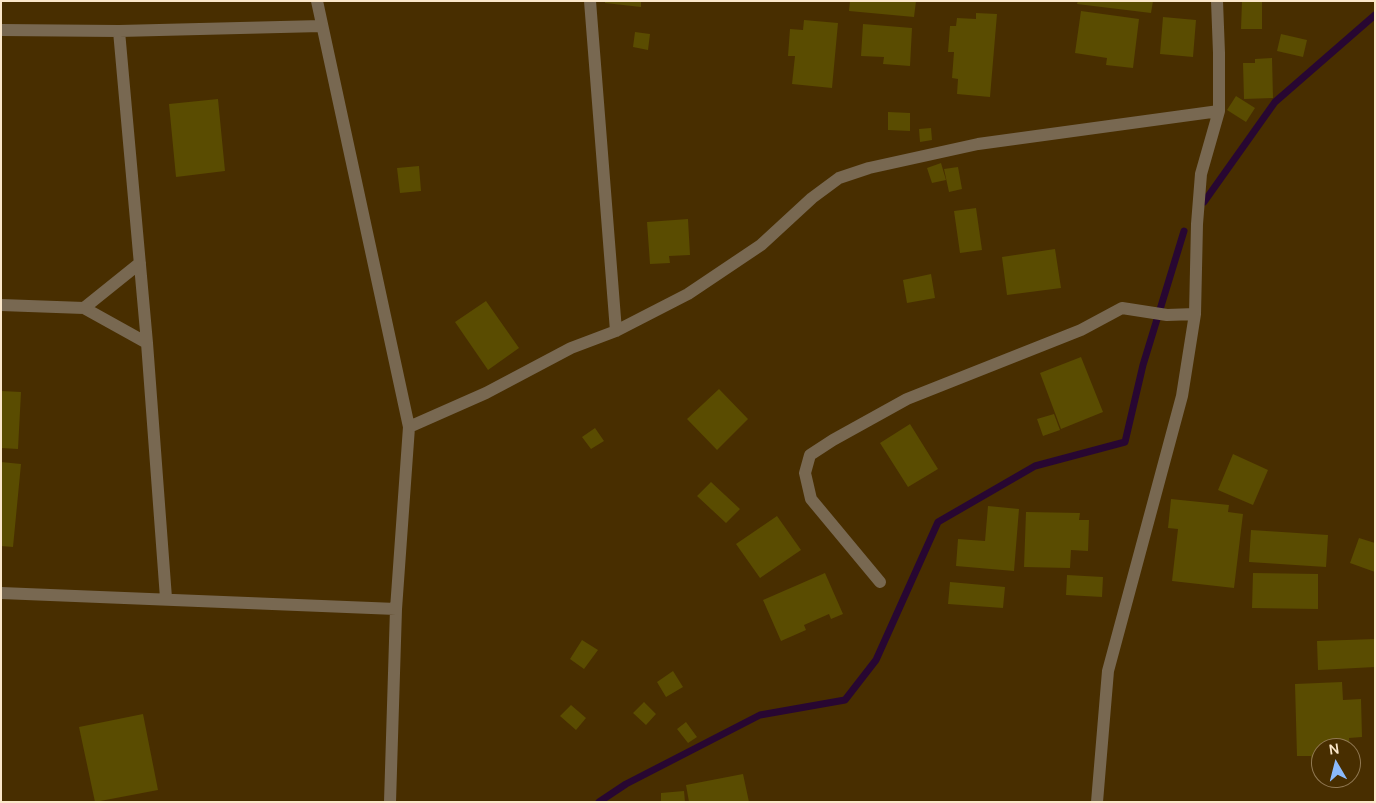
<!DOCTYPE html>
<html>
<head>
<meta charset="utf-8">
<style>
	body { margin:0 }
	#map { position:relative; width:1376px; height:803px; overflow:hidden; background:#482e00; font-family:Manrope,sans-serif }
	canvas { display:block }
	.frame { position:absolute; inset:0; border:2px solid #fbe7ca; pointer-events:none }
	.north { position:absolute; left:1311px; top:738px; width:50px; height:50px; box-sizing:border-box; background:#482e00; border:1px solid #907851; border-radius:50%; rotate:352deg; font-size:14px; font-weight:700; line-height:20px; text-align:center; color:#fbe7ca }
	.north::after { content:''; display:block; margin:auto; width:18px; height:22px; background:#8abafc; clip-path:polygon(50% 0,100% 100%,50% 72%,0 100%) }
</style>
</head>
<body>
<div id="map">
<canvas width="1376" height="803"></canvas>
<div class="frame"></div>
<div class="north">N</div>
</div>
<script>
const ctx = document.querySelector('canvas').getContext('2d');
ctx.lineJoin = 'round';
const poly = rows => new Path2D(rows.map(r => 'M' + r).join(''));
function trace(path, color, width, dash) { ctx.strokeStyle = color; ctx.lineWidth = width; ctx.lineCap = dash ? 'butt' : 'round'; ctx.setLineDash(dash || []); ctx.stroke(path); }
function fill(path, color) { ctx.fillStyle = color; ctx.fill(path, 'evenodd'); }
trace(poly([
	[1204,202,1275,102,1375,15],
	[599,802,626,784,760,715,845,700,876,660,938,522,1035,466,1125,442,1143,365,1184,231]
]), '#280732', 7);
fill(poly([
	[605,1,641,1,641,7,605,3],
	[850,1,916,1,914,17,849,11],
	[1078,1,1153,1,1151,13,1077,4],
	[1242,1,1262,1,1262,29,1241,29],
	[1081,11,1139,19,1133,68,1106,65,1107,58,1075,53],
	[976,13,997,14,990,97,957,94,958,79,952,78,954,52,948,52,950,26,956,26,957,18,976,19],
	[1163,17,1196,20,1193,57,1160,54],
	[804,20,838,23,832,88,792,84,795,56,788,56,790,29,803,30],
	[863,24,912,28,910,66,883,64,884,57,861,56],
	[635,32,650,34,648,50,633,47],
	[1281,34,1307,40,1303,57,1277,51],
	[1272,58,1273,98,1244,99,1243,63,1255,63,1255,59],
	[1236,96,1255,108,1246,122,1227,110],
	[218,99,225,171,176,177,169,104],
	[888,112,910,113,910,131,888,130],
	[931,128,932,140,920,142,919,129],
	[941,163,946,180,932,183,927,168],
	[419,166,421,191,400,193,397,168],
	[958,167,962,189,949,192,944,169],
	[976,208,982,250,960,253,954,211],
	[688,219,690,255,669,256,670,263,650,264,647,222],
	[1055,249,1061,288,1007,295,1002,257],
	[931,274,935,298,907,303,903,280],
	[486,301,519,348,488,370,455,322],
	[1081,357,1103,412,1061,429,1040,373],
	[719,389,748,419,717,450,687,419],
	[1,391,21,392,18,449,1,448],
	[1054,414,1060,430,1043,436,1037,419],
	[910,424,938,469,908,487,880,443],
	[595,428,604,441,591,449,582,437],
	[1233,454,1268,470,1253,505,1218,490],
	[1,462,21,464,13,547,1,546],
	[711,482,740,509,726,523,697,496],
	[1171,499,1229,505,1228,512,1243,514,1234,588,1172,581,1178,529,1168,528],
	[988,506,1019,509,1014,571,956,566,958,539,985,541],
	[1026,512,1080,513,1079,520,1089,520,1088,551,1071,550,1070,568,1024,567],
	[777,516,801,550,760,578,736,544],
	[1251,530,1328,535,1326,567,1249,562],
	[1359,538,1375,543,1375,572,1350,563],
	[825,573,843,614,831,619,829,614,804,625,806,630,781,641,763,600],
	[1253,573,1318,574,1318,609,1252,608],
	[1067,575,1103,577,1102,597,1066,595],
	[950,582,1005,587,1003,608,948,604],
	[1375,639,1375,667,1318,670,1317,641],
	[582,640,598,650,584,669,570,659],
	[673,671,683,687,666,697,657,682],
	[1342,682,1343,700,1361,699,1362,737,1349,738,1350,748,1321,748,1321,765,1311,766,1311,756,1297,756,1295,684],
	[644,702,656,714,646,725,633,713],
	[571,705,586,718,576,730,560,716],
	[143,714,158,790,95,802,79,727],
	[686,722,697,737,688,743,677,729],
	[743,774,749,802,689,802,686,785],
	[684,791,685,802,661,802,661,793]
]), '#5a4c01');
trace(poly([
	[317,1,409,427,396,609,390,802],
	[590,1,616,331],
	[1,30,119,31,321,26],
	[119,31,147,343,166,598],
	[1,305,84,308,140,263],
	[84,308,147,343],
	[409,427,486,393,571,348,616,331,688,294,761,245,812,198,839,178,869,168,978,144,1219,111],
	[880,582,811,499,805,473,810,455,833,440,907,399,1081,330,1122,308,1167,315,1195,314],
	[1,593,396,609],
	[1097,802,1108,671,1182,396,1195,314,1197,224,1201,174,1219,111,1219,53,1217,1]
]), '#786851', 12);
</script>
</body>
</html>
